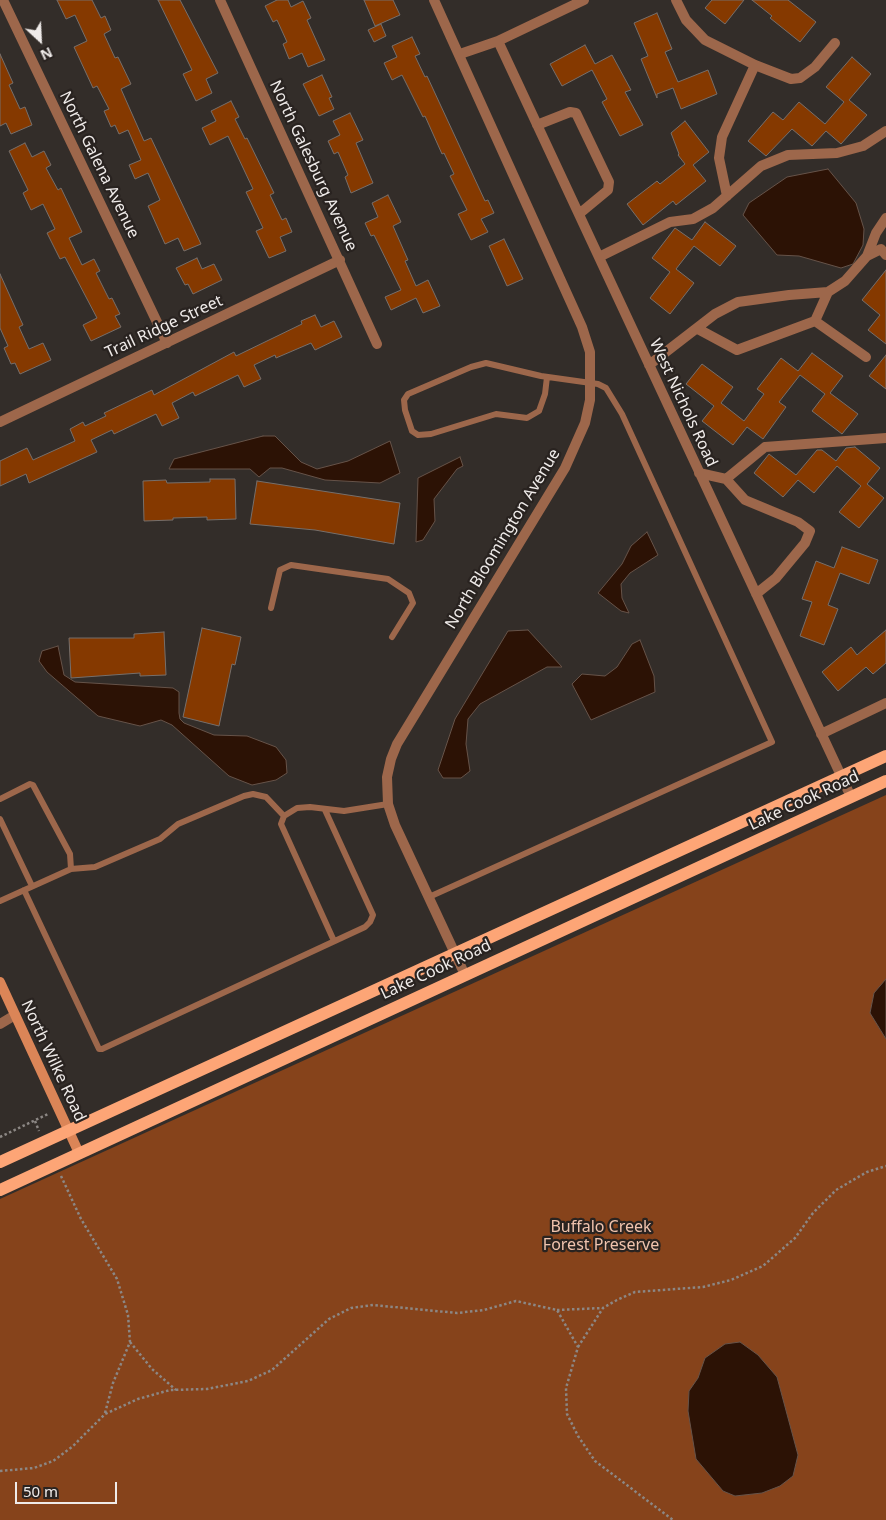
<!DOCTYPE html>
<html>
<head>
<meta charset="utf-8">
<style>
	body { margin:0 }
	#map { position:relative; width:886px; height:1520px; overflow:hidden; background:#332d29; font-family:"Noto Sans",sans-serif }
	canvas { display:block }
	.north { position:absolute; left:15px; top:15px; width:50px; height:50px; -webkit-text-stroke:4px #292320; paint-order:stroke; rotate:155deg; font-size:14px; font-weight:700; line-height:20px; text-align:center; color:#efebe9 }
	.north::after { content:''; display:block; margin:auto; width:18px; height:22px; background:#efebe9; clip-path:polygon(50% 0,100% 100%,50% 72%,0 100%) }
	.scale { position:absolute; left:15px; top:1482px; width:102px; height:22px; box-sizing:border-box; border:2px solid #efebe9; border-top:0; padding-left:6px; font-size:15px; line-height:18px; white-space:nowrap; color:#efebe9; -webkit-text-stroke:4px #292320; paint-order:stroke }
</style>
</head>
<body>
<div id="map">
<canvas width="886" height="1520"></canvas>
<div class="north">N</div>
<div class="scale">50 m</div>
</div>
<script>
const ctx = document.querySelector('canvas').getContext('2d');
ctx.lineJoin = 'round';
function fill(path, color) { ctx.fillStyle = color; ctx.fill(path, 'evenodd'); }
const poly = rows => new Path2D(rows.map(r => 'M' + r).join(''));
function trace(path, color, width, dash) { ctx.strokeStyle = color; ctx.lineWidth = width; ctx.lineCap = dash ? 'butt' : 'round'; ctx.setLineDash(dash || []); ctx.stroke(path); }
function label(font, color, halo, rows, align = 'center') {
  ctx.font = font + ' "Noto Sans",sans-serif'; ctx.lineWidth = 4.5; ctx.setLineDash([]); ctx.textBaseline = 'middle'; ctx.strokeStyle = halo; ctx.fillStyle = color; for (const [text, x, y, turn = 0] of rows) {
    ctx.save(); ctx.translate(x, y); ctx.rotate((+turn || 0) * Math.PI / 180); ctx.textAlign = isNaN(turn) ? turn : align; if (halo) ctx.strokeText(text, 0, 0); ctx.fillText(text, 0, 0); ctx.restore();
  }
}
fill(poly([
	[886,795,886,1520,0,1520,0,1199]
]), '#86431b');
const water = poly([
	[828,169,856,203,864,229,863,245,853,264,841,268,799,256,777,255,743,215,749,203,787,177,828,169],
	[263,436,275,436,301,462,317,469,348,461,390,441,400,473,380,483,325,480,282,468,270,468,259,477,250,469,169,469,174,459,263,436],
	[460,457,463,466,457,469,434,499,435,521,423,540,416,542,418,478,460,457],
	[647,532,658,555,630,573,621,584,622,598,629,613,621,611,598,593,622,564,631,546,647,532],
	[528,630,562,667,547,667,480,704,468,719,466,744,470,771,461,778,443,778,438,770,455,719,508,631,528,630],
	[640,640,654,676,655,692,591,720,572,684,582,674,605,676,617,667,632,644,640,640],
	[58,646,64,675,75,682,173,688,179,692,179,713,180,719,184,723,214,735,247,736,276,747,286,760,287,773,276,780,252,785,229,776,172,725,161,720,140,726,98,716,47,672,39,661,42,651,58,646],
	[886,979,886,1039,870,1013,874,993,886,979],
	[740,1342,758,1355,777,1377,798,1455,793,1476,780,1486,762,1493,735,1496,723,1491,696,1459,688,1411,689,1391,698,1378,705,1358,725,1344,740,1342]
]);
fill(water, '#2c1205');
trace(water, '#665349', 1);
const building = poly([
	[57,0,92,0,101,18,105,16,111,30,104,34,115,58,118,57,131,84,121,89,144,141,151,138,201,244,184,251,178,238,165,244,148,206,160,200,148,173,135,179,129,165,141,160,128,130,119,134,115,125,111,127,104,111,109,109,97,86,93,88,74,47,87,41,75,15,66,19,57,0],
	[158,0,180,0,218,73,206,79,212,93,196,101,183,74,192,70,158,0],
	[277,0,288,0,291,7,303,1,311,18,307,20,325,60,308,67,302,53,289,59,283,44,287,42,277,20,273,22,265,6,277,0],
	[364,0,393,0,400,15,375,26,364,0],
	[712,0,744,0,725,24,705,8,712,0],
	[752,0,788,0,816,22,800,42,770,18,772,16,752,0],
	[657,13,672,49,665,52,678,82,708,70,717,94,681,109,673,88,657,94,657,98,641,59,648,56,634,23,657,13],
	[381,24,386,36,374,42,368,30,381,24],
	[412,37,420,54,415,56,425,77,427,76,485,201,488,200,494,213,481,219,488,232,471,240,458,214,467,210,450,176,454,174,444,153,442,154,425,116,423,117,402,75,392,80,384,63,397,57,392,46,412,37],
	[585,45,595,64,612,55,631,90,625,92,643,125,620,136,602,102,607,99,592,70,562,86,550,64,585,45],
	[0,54,13,83,9,85,20,109,25,107,32,125,11,134,6,123,0,126,0,54],
	[852,57,871,74,849,100,867,115,841,144,826,131,812,146,792,129,766,156,748,141,773,112,783,120,799,102,825,124,844,102,826,87,852,57],
	[322,75,332,97,329,98,334,109,319,116,303,84,322,75],
	[231,101,239,117,235,119,245,139,247,138,274,193,270,195,282,220,286,218,292,232,280,237,286,251,269,258,256,231,263,228,246,192,253,189,228,136,210,145,202,128,216,121,211,111,231,101],
	[350,113,363,140,356,143,373,183,351,193,345,177,348,175,338,152,334,154,328,141,340,135,333,121,350,113],
	[685,121,709,152,693,165,706,181,676,205,673,201,643,225,627,204,657,181,660,184,685,164,678,155,679,154,671,133,685,121],
	[25,143,32,157,44,151,51,165,46,168,58,190,61,188,82,232,69,238,82,265,94,259,100,271,96,273,109,299,112,298,120,314,115,316,121,327,91,341,83,325,97,318,65,257,60,259,47,233,55,229,43,204,31,210,23,193,28,190,9,151,25,143],
	[388,195,401,222,393,226,408,260,405,261,416,286,428,280,440,306,423,313,416,298,391,310,385,297,401,290,374,235,371,236,365,223,378,217,372,203,388,195],
	[705,222,736,246,720,266,694,246,676,269,694,283,670,314,650,298,670,272,652,258,675,228,692,240,705,222],
	[504,239,523,279,507,286,489,246,504,239],
	[197,258,202,269,214,264,222,280,193,294,188,284,185,285,176,268,197,258],
	[886,270,886,344,868,330,880,315,862,300,886,270],
	[0,274,23,325,19,327,29,349,43,343,51,360,20,374,15,363,11,364,4,348,8,346,0,328,0,274],
	[315,315,321,327,334,321,342,337,315,350,311,343,276,358,275,355,254,365,261,379,244,387,238,375,195,396,193,392,172,403,179,418,162,426,156,414,114,434,112,430,91,440,97,452,29,483,26,474,0,486,0,461,27,448,33,460,75,441,70,429,83,422,85,426,106,416,104,413,152,390,154,395,234,352,236,356,302,324,301,321,315,315],
	[812,353,843,376,830,393,858,414,842,434,812,411,825,394,800,375,779,402,786,407,763,439,747,427,733,445,702,421,714,406,686,384,702,364,733,387,721,403,744,421,764,394,757,389,781,358,798,371,812,353],
	[886,355,886,389,869,376,886,355],
	[855,447,880,468,867,484,884,498,859,528,839,512,861,486,837,466,814,493,798,480,783,497,754,473,769,454,796,475,817,450,822,450,836,461,846,448,855,447],
	[210,479,235,479,236,519,207,520,207,517,173,518,173,520,144,521,143,481,166,480,167,483,210,482,210,479],
	[257,481,400,503,394,544,315,530,250,524,257,481],
	[842,547,878,560,869,584,840,573,828,605,838,609,824,645,800,636,812,602,802,599,816,561,834,568,842,547],
	[202,628,241,637,235,665,232,664,219,726,183,717,202,628],
	[886,630,886,663,873,674,866,667,838,691,822,672,851,647,857,655,886,630],
	[164,632,166,675,140,676,140,673,71,678,69,638,134,638,134,634,164,632]
]);
fill(building, '#853900');
trace(building, '#766f6b', 1);
trace(poly([
	[35,1121,39,1131],
	[0,1137,48,1114],
	[61,1176,81,1219,117,1279,128,1315,130,1342,113,1383,105,1413],
	[557,1310,603,1308],
	[130,1342,152,1369,176,1390],
	[578,1347,603,1308,617,1300,635,1292,703,1287,731,1280,763,1266,795,1238,813,1213,836,1190,867,1172,886,1166],
	[0,1471,34,1468,53,1461,73,1446,105,1414,138,1399,170,1390,207,1389,248,1381,272,1370,329,1319,351,1308,373,1305,457,1313,484,1310,516,1301,557,1310,578,1347,566,1388,567,1414,578,1436,595,1461,673,1520]
]), '#8c8784', 2.5, [2.5, 2.5]);
trace(poly([
	[271,608,280,570,291,565,388,579,409,593,413,603,392,637],
	[0,799,30,784,33,785,70,854,71,869],
	[0,819,32,886],
	[24,890,99,1049,102,1049,365,927,370,922,373,915,325,810],
	[429,897,772,742,622,414,606,388,598,384,541,376,486,363,471,367,408,394,404,400,405,410,412,431,418,435,431,434,496,414,527,418,539,411,545,394,547,377],
	[0,901,71,869,95,867,160,839,178,824,244,796,253,794,266,797,284,816],
	[334,941,281,824,284,816,297,808,310,807,344,811,388,804]
]), '#9d674b', 6);
trace(poly([
	[3,0,167,343],
	[220,0,377,344],
	[434,0,582,327,590,352,590,400,585,423,565,468,397,744,391,759,387,777,388,804,395,825,465,975],
	[676,0,686,20,705,40,755,65,791,79,800,78,815,67,835,43],
	[498,41,851,797],
	[460,54,498,41,584,0],
	[537,125,570,112,576,113,609,182,608,190,579,214],
	[727,196,719,158,722,137,755,65],
	[867,256,876,233,886,218],
	[599,257,670,222,693,219,713,208,761,166,788,155,837,153,863,146,886,131],
	[815,321,866,357],
	[698,329,737,350,815,321,828,292],
	[649,365,715,314,738,302,789,295,828,292,845,281,867,256,881,249,886,255],
	[0,422,340,260],
	[699,473,726,479,745,500,798,522,810,531,805,543,776,578,756,594],
	[726,479,765,447,886,438],
	[821,734,886,703],
	[0,1024,15,1015]
]), '#9d674b', 10);
trace(poly([
	[0,982,79,1153]
]), '#db8557', 10);
trace(poly([
	[0,1162,886,756],
	[0,1190,886,781]
]), '#fda576', 12);
label('16px', '#efebe9', '#292320', [
	["North Galena Avenue",99,165,64],
	["North Galesburg Avenue",313,166,65],
	["Trail Ridge Street",164,327,-25],
	["West Nichols Road",683,403,65],
	["North Bloomington Avenue",503,539,-59],
	["Lake Cook Road",804,801,-25],
	["Lake Cook Road",436,970,-25],
	["North Wilke Road",53,1061,65]
]);
label('16px', '#f0c3ad', '#292320', [
	["Buffalo Creek",601,1227],
	["Forest Preserve",601,1245]
]);
</script>
</body>
</html>
